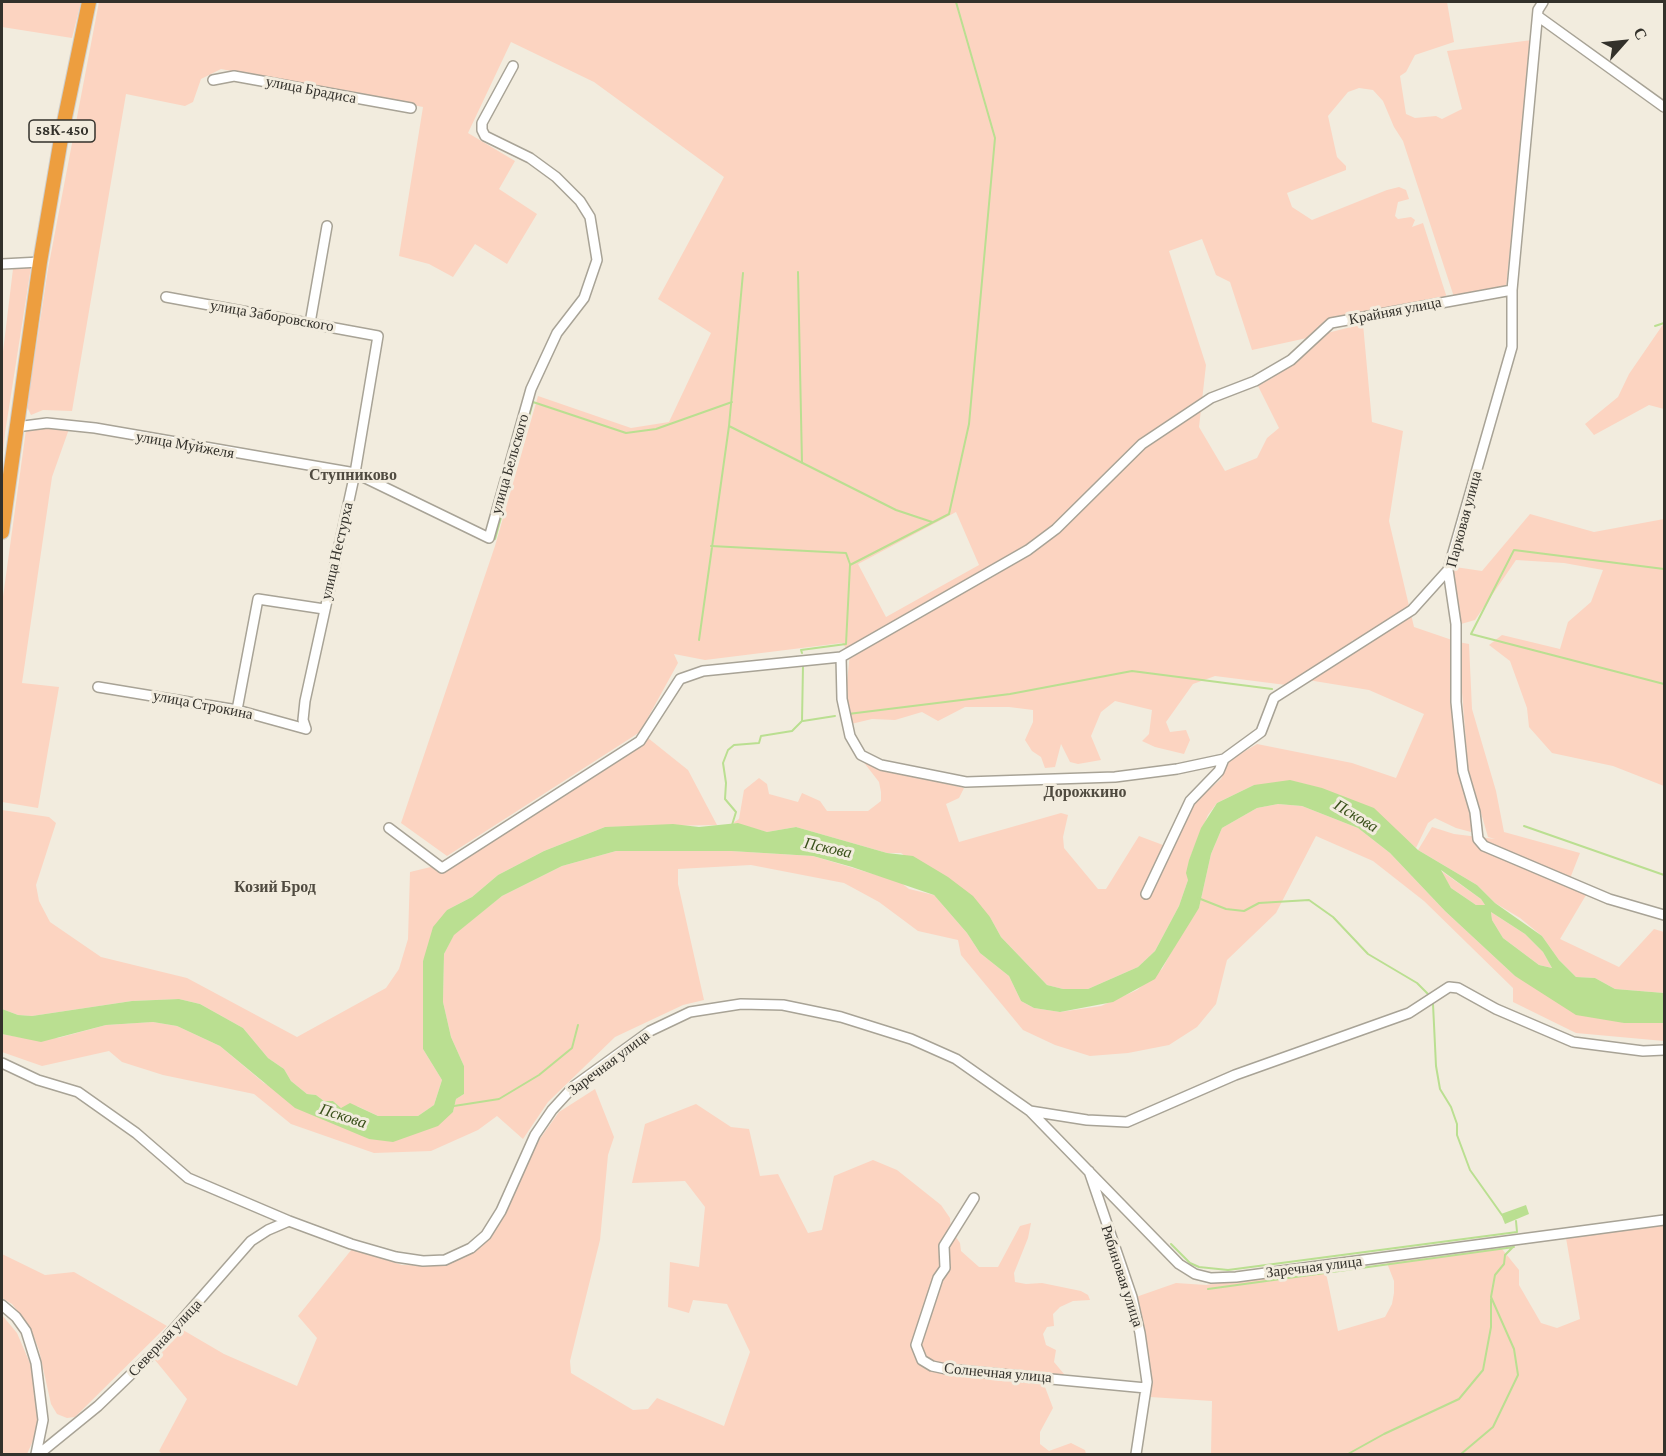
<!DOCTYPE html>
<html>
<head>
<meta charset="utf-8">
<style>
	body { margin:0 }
	#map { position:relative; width:1666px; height:1456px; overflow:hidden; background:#f2ecde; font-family:"Crimson Pro",serif }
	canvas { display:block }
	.frame { position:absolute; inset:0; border:3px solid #33312b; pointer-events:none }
	.north { position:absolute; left:1594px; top:12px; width:60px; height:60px; -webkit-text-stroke:4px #f2ecde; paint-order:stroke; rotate:63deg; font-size:16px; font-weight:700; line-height:24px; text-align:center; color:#33312b }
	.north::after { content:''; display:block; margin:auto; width:21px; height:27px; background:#33312b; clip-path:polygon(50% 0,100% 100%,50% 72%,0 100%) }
</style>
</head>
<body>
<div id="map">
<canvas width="1666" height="1456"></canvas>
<div class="frame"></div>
<div class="north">С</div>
</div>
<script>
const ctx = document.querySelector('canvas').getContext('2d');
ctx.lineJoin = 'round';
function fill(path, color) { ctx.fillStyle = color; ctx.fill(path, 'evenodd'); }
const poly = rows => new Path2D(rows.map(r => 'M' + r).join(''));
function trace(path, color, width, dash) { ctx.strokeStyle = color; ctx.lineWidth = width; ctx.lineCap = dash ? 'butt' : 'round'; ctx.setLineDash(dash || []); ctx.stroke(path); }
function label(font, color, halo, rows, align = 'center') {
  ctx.font = font + ' "Crimson Pro",serif'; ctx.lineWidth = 6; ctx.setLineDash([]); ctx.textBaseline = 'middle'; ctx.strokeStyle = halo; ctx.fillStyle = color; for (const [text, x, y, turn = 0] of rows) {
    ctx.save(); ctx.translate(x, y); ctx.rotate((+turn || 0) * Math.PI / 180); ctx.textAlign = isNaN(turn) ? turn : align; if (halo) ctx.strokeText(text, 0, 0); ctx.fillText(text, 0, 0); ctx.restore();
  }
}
fill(poly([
	[2,2,81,2,72,38,2,27],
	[99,2,1447,2,1454,42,1415,55,1406,72,1400,76,1406,114,1415,118,1436,116,1442,119,1462,109,1447,51,1532,40,1506,288,1454,297,1403,141,1394,127,1383,101,1373,90,1359,88,1348,92,1328,116,1337,157,1346,166,1346,170,1287,193,1292,207,1312,220,1387,190,1399,187,1406,190,1409,199,1398,202,1395,216,1398,219,1411,217,1415,220,1412,227,1423,223,1447,298,1340,316,1325,321,1307,338,1252,350,1230,282,1216,275,1202,239,1169,251,1206,365,1199,427,1225,471,1257,458,1267,438,1279,428,1258,386,1272,378,1327,333,1363,324,1372,422,1403,431,1389,521,1414,627,1452,640,1472,818,1471,832,1456,828,1435,818,1428,823,1416,848,1409,842,1254,785,1217,803,1208,815,1189,860,1188,880,1179,906,1155,951,1138,967,1088,989,1063,989,1047,985,1001,937,990,917,901,853,887,853,796,827,767,832,733,823,739,819,744,790,759,778,767,784,769,794,798,802,802,793,820,801,827,811,868,811,881,801,881,792,879,782,862,760,879,768,964,788,959,798,946,804,959,842,1061,813,1068,815,1063,837,1064,848,1098,889,1106,889,1139,836,1171,848,1194,803,1221,779,1230,760,1257,744,1352,763,1396,778,1424,714,1369,690,1308,680,1362,646,1353,640,1346,648,1286,685,1215,676,1193,684,1166,722,1170,732,1186,730,1190,740,1184,754,1155,747,1142,741,1149,734,1152,710,1115,701,1101,712,1091,736,1101,760,1078,764,1070,762,1061,744,1055,767,1045,768,1041,757,1032,751,1025,740,1033,722,1033,710,1009,707,965,707,938,721,922,712,895,720,872,719,851,724,846,692,850,653,842,643,705,660,674,654,678,663,640,732,447,856,401,823,495,546,538,396,631,428,669,422,711,333,658,299,724,177,594,82,511,42,468,133,515,161,499,189,537,214,507,264,475,244,453,277,429,264,399,256,423,107,221,69,201,79,193,102,185,106,126,94,72,411,43,410,31,415,27,407,48,269],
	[1182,412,1186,419,1145,447,1115,474,1118,461,1138,442],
	[956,512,979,565,886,617,858,564],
	[31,267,5,433,2,462,2,360,13,269],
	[1664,323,1664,409,1649,405,1594,435,1585,424,1618,397,1629,374],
	[46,426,69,429,52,477,22,683,59,687,38,808,2,802,2,604,26,430],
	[1530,514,1594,532,1664,519,1664,786,1613,766,1552,753,1529,727,1527,708,1510,661,1489,645,1502,635,1560,649,1568,622,1591,602,1603,570,1564,563,1516,560,1475,620,1461,624,1452,578,1455,567,1482,571],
	[1458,642,1469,644,1472,709,1496,791,1504,832,1580,853,1569,881,1589,890,1560,939,1619,967,1654,929,1664,932,1664,993,1615,989,1595,978,1576,977,1559,960,1542,936,1520,918,1495,903,1477,885,1418,850,1432,827,1454,834,1495,839,1488,837,1468,768],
	[643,734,688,770,717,825,605,827,544,851,498,875,472,897,447,910,423,961,423,1049,442,1080,434,1105,418,1116,378,1116,357,1106,341,1108,333,1101,324,1101,316,1095,307,1094,291,1081,284,1069,268,1058,243,1028,200,1004,179,999,132,1001,32,1016,18,1015,2,1009,2,810,49,817,56,823,36,885,39,901,50,922,101,957,187,978,297,1037,386,988,399,969,408,939,410,872,439,865],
	[1278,804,1302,806,1358,828,1390,853,1445,911,1515,976,1624,1023,1664,1023,1664,1041,1576,1033,1513,1002,1513,988,1424,901,1373,861,1316,836,1276,913,1227,960,1216,1004,1197,1027,1169,1045,1128,1053,1090,1056,1055,1045,1023,1030,961,955,958,940,918,931,879,902,844,883,751,865,678,869,678,884,704,1000,683,1005,615,1037,548,1102,523,1139,497,1116,478,1130,431,1151,374,1153,291,1124,254,1094,163,1075,122,1062,109,1051,42,1066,2,1052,2,1034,24,1038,58,1038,106,1025,153,1022,177,1026,220,1046,264,1083,369,1139,453,1112,456,1099,464,1094,464,1066,451,1037,443,1002,444,954,454,934,502,896,562,866,616,851,731,851,813,856,900,882,909,889,934,895,967,933,980,953,1009,976,1021,1001,1034,1008,1060,1012,1101,1006,1137,990,1162,969,1184,929,1199,908,1211,854,1222,828,1257,808],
	[1440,870,1481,899,1485,905,1476,905,1451,888],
	[1491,912,1525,934,1543,952,1552,968,1539,965,1503,938,1492,920],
	[595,1089,614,1137,608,1155,600,1240,570,1361,571,1373,633,1410,648,1409,657,1398,724,1426,750,1352,727,1304,693,1300,689,1313,668,1307,670,1262,699,1267,705,1207,685,1181,632,1183,645,1124,696,1104,731,1127,749,1129,760,1176,778,1174,808,1233,822,1230,834,1176,873,1160,897,1170,941,1205,950,1218,951,1230,960,1243,961,1251,979,1267,998,1267,1020,1226,1031,1223,1028,1238,1014,1273,1015,1282,1026,1284,1042,1283,1081,1291,1088,1295,1090,1300,1073,1301,1060,1307,1053,1314,1054,1326,1047,1327,1043,1334,1046,1345,1056,1350,1054,1362,1064,1374,1062,1377,1047,1379,1045,1387,1053,1408,1040,1432,1040,1444,1049,1451,1071,1443,1085,1450,1086,1454,162,1454,159,1451,187,1399,155,1360,183,1330,224,1354,297,1386,317,1338,298,1316,352,1249,402,1265,444,1266,469,1255,491,1238,539,1140,559,1112],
	[1664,1224,1664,1454,1211,1454,1212,1401,1150,1397,1145,1345,1136,1297,1176,1283,1206,1285,1325,1268,1338,1331,1385,1317,1392,1304,1394,1293,1394,1281,1387,1263,1502,1249,1519,1270,1519,1285,1541,1323,1557,1328,1580,1319,1566,1238],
	[2,1254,45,1275,74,1272,167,1326,75,1417,67,1418,57,1414,51,1404,39,1350,30,1327,12,1304,2,1298],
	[2,1315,17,1333,32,1368,38,1417,37,1432,27,1454,2,1454]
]), '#fcd4c1');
fill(poly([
	[1290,780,1322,788,1374,808,1418,850,1477,885,1495,903,1542,936,1559,960,1576,977,1595,978,1615,989,1664,993,1664,1023,1624,1023,1576,1015,1515,976,1445,911,1390,853,1358,828,1302,806,1278,804,1257,808,1222,828,1211,854,1199,908,1155,979,1113,1002,1060,1012,1034,1008,1021,1001,1009,976,980,953,967,933,934,895,852,867,813,856,731,851,616,851,562,866,502,896,454,935,444,954,443,1002,451,1037,464,1066,464,1094,456,1099,453,1112,438,1126,393,1142,369,1139,295,1108,220,1046,177,1026,153,1022,106,1025,41,1042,2,1034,2,1009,18,1015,32,1016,132,1001,179,999,200,1004,243,1028,268,1058,284,1069,291,1081,307,1094,316,1095,324,1101,333,1101,341,1108,350,1103,378,1116,418,1116,434,1105,442,1080,423,1049,423,961,433,927,447,910,472,897,498,875,544,851,605,827,673,824,699,827,738,823,767,832,796,827,887,853,913,856,948,877,973,896,990,917,1001,937,1047,985,1063,989,1088,989,1138,967,1155,951,1179,906,1188,880,1186,873,1189,860,1201,828,1217,803,1254,785],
	[1441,870,1481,899,1485,905,1476,905,1451,888],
	[1491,912,1525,934,1543,952,1552,968,1539,965,1503,938,1492,920],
	[1526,1205,1529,1214,1505,1224,1501,1214]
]), '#badf91');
trace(poly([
	[798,272,802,463],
	[743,273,729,426,896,510,932,522],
	[1655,326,1664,323],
	[495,539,533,402,626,433,656,429,732,402],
	[711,546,846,553,850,564],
	[1664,569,1514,550,1471,634,1664,684],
	[699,640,729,426],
	[802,653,801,650,846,644,850,565,949,514,969,424,995,138,956,2],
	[848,714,1010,694,1132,671,1272,689],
	[803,721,835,716],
	[732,825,736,812,725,799,726,783,723,763,728,750,734,745,759,743,761,736,792,731,802,721,803,666],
	[1524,826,1664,875],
	[1198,898,1226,909,1244,911,1259,903,1309,900,1333,917,1368,954,1417,983,1428,994],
	[1433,1004,1436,1066,1440,1089,1451,1107,1457,1124,1457,1135,1470,1170,1502,1215],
	[454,1106,499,1099,539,1075,572,1048,578,1025],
	[1171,1244,1190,1263,1199,1267,1228,1270,1517,1232,1516,1221],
	[1208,1289,1514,1247],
	[1348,1454,1384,1434,1459,1399,1483,1370,1491,1327,1491,1299],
	[1461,1454,1493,1427,1518,1375,1514,1349,1491,1297,1495,1275,1504,1264,1505,1255,1513,1247]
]), '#badf91', 2);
const minor = poly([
	[1543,2,1538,10,1512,290,1512,347,1448,570,1456,624,1456,702,1463,771,1475,812,1478,839,1484,846,1609,899,1664,915],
	[1539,17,1664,107],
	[213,80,234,76,411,108],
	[2,264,40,262],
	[166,297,378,336,355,473,305,701,303,720,306,729],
	[310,323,327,226],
	[16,427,47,423,95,428,355,473,489,538,531,389,557,333,584,298,597,260,590,217,580,201,556,177,530,158,485,136,482,130,482,123,513,66],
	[841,657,842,699,850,736,861,755,881,765,966,782,1115,777,1177,769,1224,759,1261,732,1274,698,1412,610,1448,570],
	[98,687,237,710,306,729],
	[237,710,258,599,324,609],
	[389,828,442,868,640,741,680,679,703,671,841,657,1028,550,1056,529,1142,444,1211,398,1255,381,1291,360,1331,323,1512,290],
	[1146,894,1190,801,1219,771,1224,759],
	[2,1063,38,1080,78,1092,136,1133,188,1178,289,1221,351,1244,396,1257,423,1261,445,1260,471,1248,486,1235,501,1211,535,1135,552,1110,574,1086,650,1031,690,1012,741,1004,783,1005,841,1017,911,1039,956,1059,1030,1111,1179,1264,1195,1274,1211,1278,1236,1277,1664,1220],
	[1030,1111,1087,1120,1127,1122,1235,1075,1409,1013,1449,987,1458,988,1496,1009,1573,1042,1643,1051,1664,1050],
	[1089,1171,1132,1297,1140,1333,1147,1382,1136,1454],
	[974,1198,944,1246,945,1268,938,1278,916,1345,922,1360,932,1366,946,1369,1146,1388],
	[2,1305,16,1317,26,1331,36,1363,43,1420,36,1454],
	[39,1454,98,1406,152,1354,251,1241,268,1230,289,1221]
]);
const highway = poly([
	[2,532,40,262,63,127,89,2]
]);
trace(minor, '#a8a396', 12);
trace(highway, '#cececc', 16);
trace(minor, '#fff', 9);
trace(highway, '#ed9e3f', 14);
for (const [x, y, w] of [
	[62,131,66]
]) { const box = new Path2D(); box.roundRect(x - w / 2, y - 11, w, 22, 4.5); ctx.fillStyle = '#f2ecde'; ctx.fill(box); trace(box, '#33312b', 1.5); }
label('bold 14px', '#33312b', null, [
	["58К-450",62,131]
]);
label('15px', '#33312b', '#f2ecde', [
	["улица Брадиса",311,90,11],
	["Крайняя улица",1395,311,-11],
	["улица Заборовского",272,316,10],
	["улица Муйжеля",185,445,10],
	["улица Бельского",510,464,-74],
	["Парковая улица",1464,519,-75],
	["улица Нестурха",337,551,-77],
	["улица Строкина",203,705,11],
	["Заречная улица",609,1063,-37],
	["Заречная улица",1314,1267,-7],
	["Рябиновая улица",1122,1276,72],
	["Северная улица",165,1338,-47],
	["Солнечная улица",998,1373,5]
]);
label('bold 16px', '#504b40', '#f2ecde', [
	["Ступниково",353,475],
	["Дорожкино",1085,792],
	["Козий Брод",275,887]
]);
label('italic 16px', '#3a511b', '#f2ecde', [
	["Пскова",1356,816,31],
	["Пскова",828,848,12],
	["Пскова",343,1116,18]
]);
</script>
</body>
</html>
